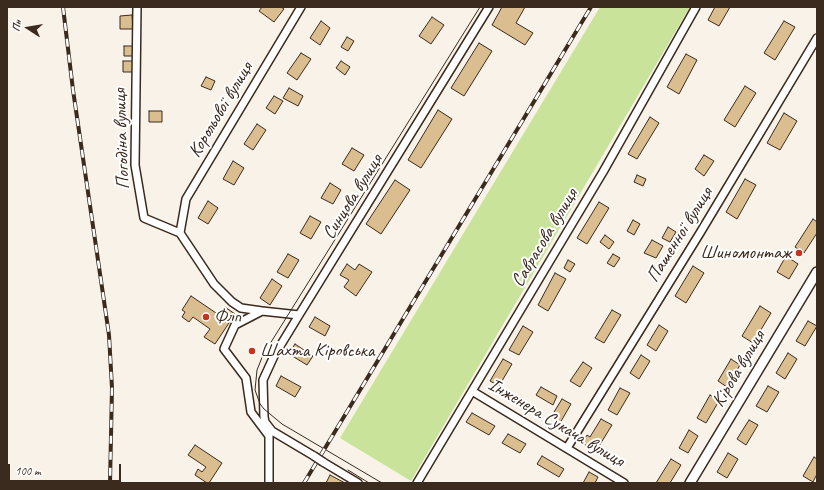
<!DOCTYPE html>
<html>
<head>
<meta charset="utf-8">
<style>
	body { margin:0 }
	#map { position:relative; width:824px; height:490px; overflow:hidden; background:#f8f2e9; font-family:Caveat,sans-serif }
	canvas { display:block }
	.frame { position:absolute; inset:0; border:8px solid #3b2a1e; pointer-events:none }
	.north { position:absolute; left:8px; top:8px; width:40px; height:40px; -webkit-text-stroke:3px #fff; paint-order:stroke; rotate:282deg; font-size:11px; font-weight:700; line-height:16px; text-align:center; color:#3b2a1e }
	.north::after { content:''; display:block; margin:auto; width:14px; height:18px; background:#3b2a1e; clip-path:polygon(50% 0,100% 100%,50% 72%,0 100%) }
	.scale { position:absolute; left:8px; top:464px; width:113px; height:18px; box-sizing:border-box; border:2px solid #3b2a1e; border-top:0; padding-left:5px; font-size:12px; line-height:14px; white-space:nowrap; color:#3b2a1e; -webkit-text-stroke:3px #fff; paint-order:stroke }
</style>
</head>
<body>
<div id="map">
<canvas width="824" height="490"></canvas>
<div class="frame"></div>
<div class="north">Пн</div>
<div class="scale">100 m</div>
</div>
<script>
const ctx = document.querySelector('canvas').getContext('2d');
ctx.lineJoin = 'round';
function fill(path, color) { ctx.fillStyle = color; ctx.fill(path, 'evenodd'); }
const poly = rows => new Path2D(rows.map(r => 'M' + r).join(''));
function trace(path, color, width, dash) { ctx.strokeStyle = color; ctx.lineWidth = width; ctx.lineCap = dash ? 'butt' : 'round'; ctx.setLineDash(dash || []); ctx.stroke(path); }
function label(font, color, halo, rows, align = 'center') {
  ctx.font = font + ' Caveat,sans-serif'; ctx.lineWidth = 4; ctx.setLineDash([]); ctx.textBaseline = 'middle'; ctx.strokeStyle = halo; ctx.fillStyle = color; for (const [text, x, y, turn = 0] of rows) {
    ctx.save(); ctx.translate(x, y); ctx.rotate((+turn || 0) * Math.PI / 180); ctx.textAlign = isNaN(turn) ? turn : align; if (halo) ctx.strokeText(text, 0, 0); ctx.fillText(text, 0, 0); ctx.restore();
  }
}
fill(poly([
	[600,7,690,7,411,481,340,438]
]), '#c9e49a');
const building = poly([
	[262,7,281,7,284,9,274,22,259,11,262,7],
	[502,7,525,7,516,23,533,33,525,45,492,25,502,7],
	[715,7,730,7,719,26,708,20,715,7],
	[132,15,133,29,120,29,120,16,132,15],
	[432,17,444,25,431,44,419,36,432,17],
	[321,21,330,28,320,45,310,38,321,21],
	[784,21,795,27,775,60,764,53,784,21],
	[347,37,354,41,348,51,341,47,347,37],
	[479,43,492,51,464,96,451,88,479,43],
	[124,46,133,46,133,56,124,56,124,46],
	[301,53,311,59,297,80,287,73,301,53],
	[686,54,697,60,679,94,667,87,686,54],
	[123,61,134,61,134,72,123,72,123,61],
	[341,61,350,67,345,75,336,68,341,61],
	[206,77,215,81,211,90,201,86,206,77],
	[745,86,756,93,735,127,724,120,745,86],
	[289,88,303,96,298,106,283,98,289,88],
	[274,96,283,101,275,114,266,108,274,96],
	[438,110,452,119,421,168,408,160,438,110],
	[149,111,162,111,162,122,149,122,149,111],
	[784,113,797,121,780,150,767,143,784,113],
	[650,117,659,123,637,159,628,154,650,117],
	[257,124,266,130,253,150,244,144,257,124],
	[352,148,364,155,354,171,342,164,352,148],
	[704,155,714,161,704,176,695,169,704,155],
	[233,161,244,168,234,185,223,179,233,161],
	[637,175,646,179,643,186,634,182,637,175],
	[745,179,756,185,737,219,726,212,745,179],
	[395,180,410,190,381,234,366,224,395,180],
	[330,183,341,190,333,204,321,198,330,183],
	[208,201,218,208,208,224,198,218,208,201],
	[599,202,609,208,587,244,577,238,599,202],
	[310,216,321,222,311,239,300,233,310,216],
	[813,219,817,222,817,233,804,253,795,247,813,219],
	[633,220,640,224,634,235,627,231,633,220],
	[668,227,676,232,670,242,662,238,668,227],
	[605,235,614,242,609,249,600,242,605,235],
	[652,240,663,246,656,258,644,253,652,240],
	[288,254,299,260,288,278,277,272,288,254],
	[613,254,620,258,614,267,607,263,613,254],
	[786,256,798,264,789,279,777,272,786,256],
	[568,260,575,264,570,272,564,268,568,260],
	[347,264,355,270,359,264,372,272,356,296,344,287,349,280,340,275,347,264],
	[693,266,704,273,686,303,675,296,693,266],
	[555,273,566,279,548,311,538,305,555,273],
	[272,279,282,286,270,305,260,298,272,279],
	[191,296,219,315,225,307,235,314,215,344,204,337,210,329,193,317,189,322,182,317,185,312,182,310,191,296],
	[760,306,771,313,753,343,742,336,760,306],
	[612,310,621,315,604,343,595,338,612,310],
	[315,317,330,326,325,336,309,327,315,317],
	[808,321,817,326,805,346,796,341,808,321],
	[659,325,668,331,656,351,647,345,659,325],
	[523,326,533,332,519,355,509,350,523,326],
	[295,344,313,356,307,365,289,354,295,344],
	[788,353,797,359,785,379,776,373,788,353],
	[641,355,650,361,639,379,630,373,641,355],
	[503,359,512,364,499,386,490,381,503,359],
	[731,359,740,365,727,387,718,381,731,359],
	[583,362,592,368,580,387,570,381,583,362],
	[281,376,301,387,295,397,276,386,281,376],
	[768,386,779,392,767,412,756,406,768,386],
	[541,387,557,396,553,405,536,395,541,387],
	[620,388,630,393,617,415,608,410,620,388],
	[710,395,719,401,706,423,697,418,710,395],
	[562,399,571,404,560,423,551,417,562,399],
	[472,413,495,426,489,435,466,422,472,413],
	[601,419,612,425,596,451,582,443,587,435,590,437,601,419],
	[749,420,758,425,746,445,737,439,749,420],
	[689,430,698,436,688,453,679,448,689,430],
	[508,434,526,444,520,453,502,443,508,434],
	[195,445,222,463,209,483,207,483,195,475,198,469,202,472,206,467,188,455,195,445],
	[728,453,738,459,727,478,717,472,728,453],
	[542,456,564,469,559,477,537,464,542,456],
	[814,457,817,459,817,474,813,482,803,476,814,457],
	[671,459,681,465,670,483,656,483,671,459],
	[589,472,598,477,595,483,583,483,589,472],
	[330,475,345,483,326,483,330,475]
]);
fill(building, '#dbbe8f');
trace(building, '#3b2a1e', 1);
const street = poly([
	[137,7,135,165,144,218,180,233,214,284,232,302,241,308,262,311],
	[180,233,186,199,301,7],
	[472,391,624,483],
	[567,448,700,233,817,38],
	[314,456,272,431,265,422,264,417,263,380,274,356,299,315,489,7],
	[323,462,358,483],
	[269,483,269,436,251,412,246,378,224,349,235,325,262,311,299,315],
	[417,483,603,172,696,7]
]);
const secondary = poly([
	[690,483,817,272]
]);
trace(street, '#3b2a1e', 10);
trace(secondary, '#3b2a1e', 12);
trace(street, '#fff', 7);
trace(secondary, '#fff', 9);
trace(poly([
	[348,470,369,483],
	[382,483,282,424,264,409,260,404,255,390,257,370,263,355,480,7]
]), '#3b2a1e', 1);
const rail = poly([
	[63,7,73,90,109,335,112,388,110,483],
	[304,483,591,7]
]);
trace(rail, '#3b2a1e', 4);
trace(rail, '#fff', 2.5, [8]);
const streetBridge = poly([
	[314,456,323,462]
]);
trace(streetBridge, '#3b2a1e', 10, []);
trace(streetBridge, '#fff', 7);
for (const [x, y, r, color] of [
	[799,253,4,"#c8321e"],
	[206,317,4,"#c8321e"],
	[252,351,4,"#c8321e"]
]) { const dot = new Path2D(); dot.arc(x, y, r, 0, 2 * Math.PI); ctx.fillStyle = color; ctx.fill(dot); trace(dot, '#fff', 1.5); }
label('19px', '#3b2a1e', '#fff', [
	["Корольової вулиця",221,110,-59],
	["Погодіна вулиця",122,139,-92],
	["Синцова вулиця",353,197,-58],
	["Пашенної вулиця",680,235,-58],
	["Саврасова вулиця",545,238,-59],
	["Кірова вулиця",739,369,-59],
	["Інженера Сукача вулиця",556,423,31]
]);
label('19px', '#3b2a1e', '#fff', [
	["Шиномонтаж",791,253,"right"],
	["Флп",214,317],
	["Шахта Кіровська",260,351]
], 'left');
</script>
</body>
</html>
